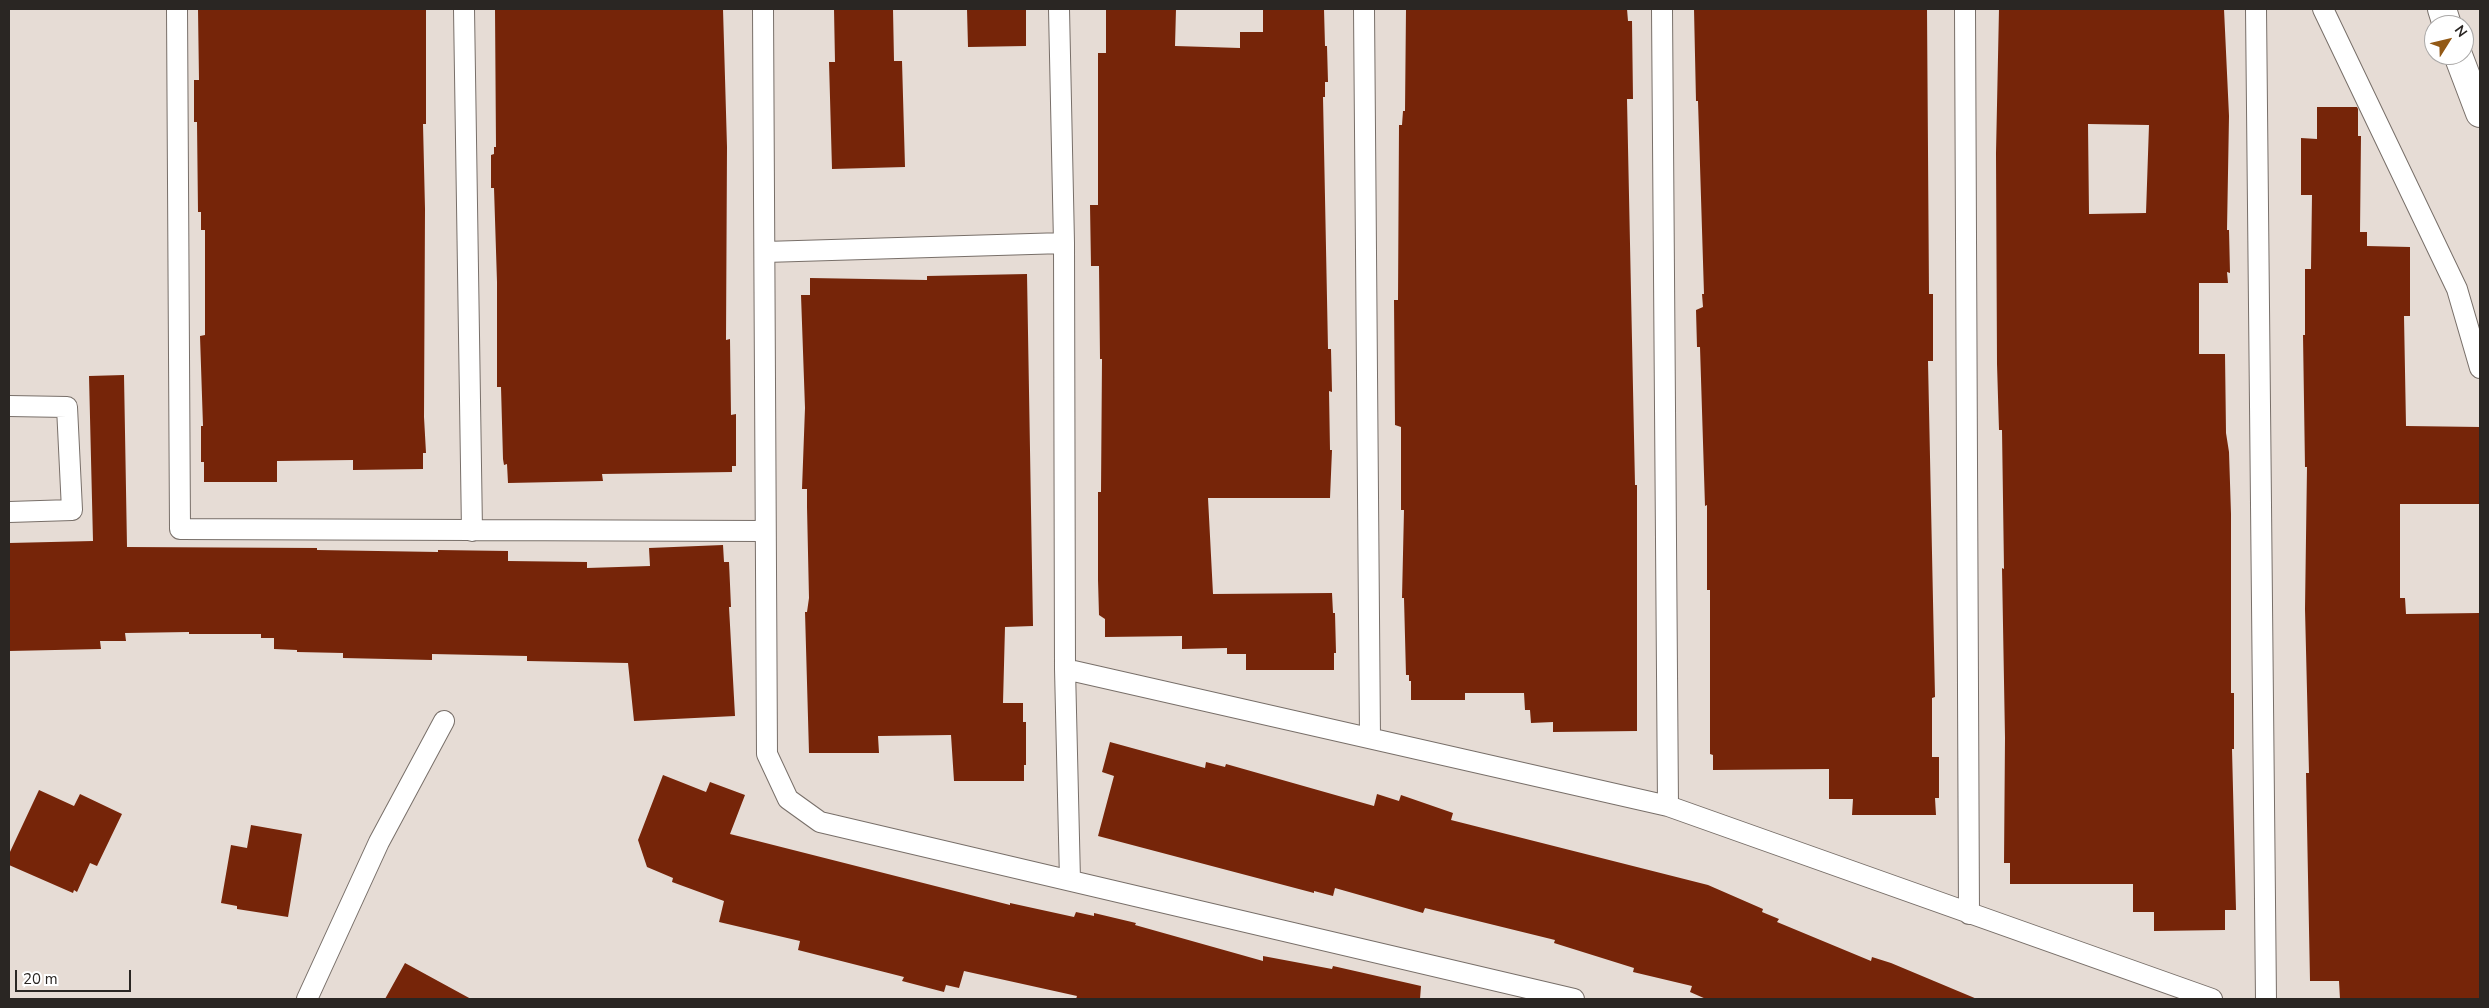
<!DOCTYPE html>
<html>
<head>
<meta charset="utf-8">
<style>
	body { margin:0 }
	#map { position:relative; width:2489px; height:1008px; overflow:hidden; background:#e6dcd5; font-family:"Nunito Sans",sans-serif }
	canvas { display:block }
	.frame { position:absolute; inset:0; border:10px solid #2a2623; pointer-events:none }
	.north { position:absolute; left:2424px; top:15px; width:50px; height:50px; box-sizing:border-box; background:#fff; border:1px solid #aaa8a7; border-radius:50%; rotate:54deg; font-size:14px; font-weight:700; line-height:20px; text-align:center; color:#2a2623 }
	.north::after { content:''; display:block; margin:auto; width:18px; height:22px; background:#935915; clip-path:polygon(50% 0,100% 100%,50% 72%,0 100%) }
	.scale { position:absolute; left:15px; top:970px; width:116px; height:22px; box-sizing:border-box; border:2px solid #2a2623; border-top:0; padding-left:6px; font-size:15px; line-height:18px; white-space:nowrap; color:#2a2623; -webkit-text-stroke:4px #fff; paint-order:stroke }
</style>
</head>
<body>
<div id="map">
<canvas width="2489" height="1008"></canvas>
<div class="frame"></div>
<div class="north">N</div>
<div class="scale">20 m</div>
</div>
<script>
const ctx = document.querySelector('canvas').getContext('2d');
ctx.lineJoin = 'round';
function fill(path, color) { ctx.fillStyle = color; ctx.fill(path, 'evenodd'); }
const poly = rows => new Path2D(rows.map(r => 'M' + r).join(''));
function trace(path, color, width, dash) { ctx.strokeStyle = color; ctx.lineWidth = width; ctx.lineCap = dash ? 'butt' : 'round'; ctx.setLineDash(dash || []); ctx.stroke(path); }
fill(poly([
	[198,9,426,9,426,124,423,124,425,209,424,417,426,453,423,453,423,469,353,470,353,460,277,461,277,482,204,482,204,462,201,462,201,426,203,426,200,336,205,335,205,230,201,230,201,212,198,212,197,122,194,122,194,80,199,80],
	[495,9,723,9,727,147,726,340,730,339,731,415,736,414,736,466,732,466,732,472,602,474,603,481,508,483,507,464,504,465,503,459,501,387,497,387,497,282,494,188,491,188,491,155,494,154,494,147,496,147],
	[834,9,893,9,894,61,902,61,905,167,832,169,829,62,835,62],
	[967,9,1026,9,1026,46,968,47],
	[1106,9,1176,9,1175,46,1240,48,1240,32,1263,32,1263,9,1324,9,1325,46,1327,46,1328,82,1325,82,1325,97,1323,97,1328,349,1331,349,1332,392,1329,391,1330,450,1332,450,1330,498,1208,498,1213,594,1332,593,1333,613,1335,613,1336,653,1334,653,1334,670,1246,670,1246,654,1227,654,1227,648,1182,649,1182,636,1105,637,1105,619,1099,615,1098,580,1098,492,1101,492,1102,359,1100,359,1099,266,1091,266,1090,205,1098,205,1098,53,1106,53],
	[1406,9,1627,9,1628,21,1632,21,1633,99,1627,99,1635,485,1637,485,1637,731,1553,732,1553,722,1531,723,1530,710,1525,710,1524,693,1465,693,1465,700,1411,700,1411,681,1409,681,1409,675,1406,675,1404,598,1402,598,1404,510,1401,510,1401,427,1395,425,1394,300,1398,300,1399,125,1402,125,1403,111,1405,111],
	[1694,9,1927,9,1929,294,1933,294,1933,361,1928,361,1935,697,1932,698,1932,757,1939,757,1939,798,1935,798,1936,815,1852,815,1853,799,1829,799,1829,769,1713,770,1713,755,1710,754,1710,590,1707,590,1707,505,1705,506,1700,347,1697,347,1696,310,1703,307,1702,294,1704,294,1698,101,1696,101],
	[1999,9,2224,9,2229,116,2227,230,2229,230,2230,273,2227,272,2228,283,2199,283,2199,354,2225,354,2226,433,2229,452,2231,514,2231,693,2234,693,2234,749,2232,749,2236,910,2225,910,2225,930,2154,931,2154,912,2133,912,2133,884,2010,884,2010,863,2004,863,2005,738,2002,568,2004,569,2002,430,1999,430,1997,364,1996,153],
	[2088,124,2149,125,2146,213,2089,214],
	[2317,107,2357,107,2358,109,2358,136,2361,136,2360,232,2367,232,2367,246,2410,247,2410,316,2404,316,2406,426,2480,427,2480,504,2400,504,2400,598,2405,598,2406,614,2480,613,2480,999,2340,999,2339,981,2310,981,2306,773,2309,773,2305,609,2307,467,2305,467,2303,335,2305,335,2305,269,2311,269,2312,195,2301,195,2301,138,2317,139],
	[1027,274,1033,626,1005,627,1003,703,1023,703,1023,722,1026,722,1026,765,1024,765,1024,781,954,781,951,735,878,736,879,753,809,753,805,612,807,612,809,598,807,507,807,489,802,489,805,408,801,295,810,295,810,278,927,280,927,276],
	[124,375,127,547,317,548,317,550,438,552,438,550,508,551,508,561,587,562,587,568,650,566,649,548,723,545,724,562,729,562,731,607,729,607,735,716,634,721,628,663,527,661,527,656,432,654,432,660,343,658,343,653,297,652,297,650,274,649,274,638,261,638,261,634,189,634,189,632,125,633,126,641,100,641,101,649,9,651,9,543,93,541,89,376],
	[1110,742,1205,768,1206,762,1225,767,1226,764,1374,806,1377,794,1399,801,1401,795,1453,813,1451,820,1708,885,1763,909,1762,912,1779,919,1777,922,1871,961,1872,957,1891,963,1977,999,1706,999,1690,992,1692,986,1633,972,1634,968,1554,943,1555,940,1425,908,1423,913,1335,888,1333,896,1314,891,1314,893,1098,836,1114,776,1102,772],
	[663,775,706,792,710,782,745,795,730,834,1010,905,1010,903,1074,917,1076,912,1094,916,1094,913,1136,923,1135,925,1263,961,1263,956,1332,969,1333,966,1421,986,1420,999,1076,999,1077,996,964,971,959,988,946,985,944,992,902,981,904,977,798,950,800,941,719,922,724,901,672,882,673,878,647,867,638,840],
	[39,790,74,806,80,794,122,814,97,866,90,863,77,892,74,890,73,893,9,865,9,854],
	[251,825,302,834,288,917,237,909,237,906,221,903,231,845,247,848],
	[405,963,471,999,385,999]
]), '#762509');
const service = poly([
	[177,9,180,529,765,531],
	[464,9,472,531],
	[763,9,767,754,788,799,820,822,1574,999],
	[1059,9,1064,243,1065,669,1070,880],
	[1364,9,1370,738],
	[1662,9,1668,806],
	[1965,9,1969,914],
	[2256,9,2266,999],
	[2323,9,2457,289,2480,368],
	[765,252,1064,243],
	[9,406,67,407,72,510,9,512],
	[1065,669,1668,806,2212,999],
	[307,999,379,842,444,721]
]);
const minor = poly([
	[2442,9,2447,25],
	[2458,55,2480,113]
]);
trace(service, '#786f69', 22);
trace(minor, '#786f69', 30);
trace(service, '#fff', 20);
trace(minor, '#fff', 28);
</script>
</body>
</html>
